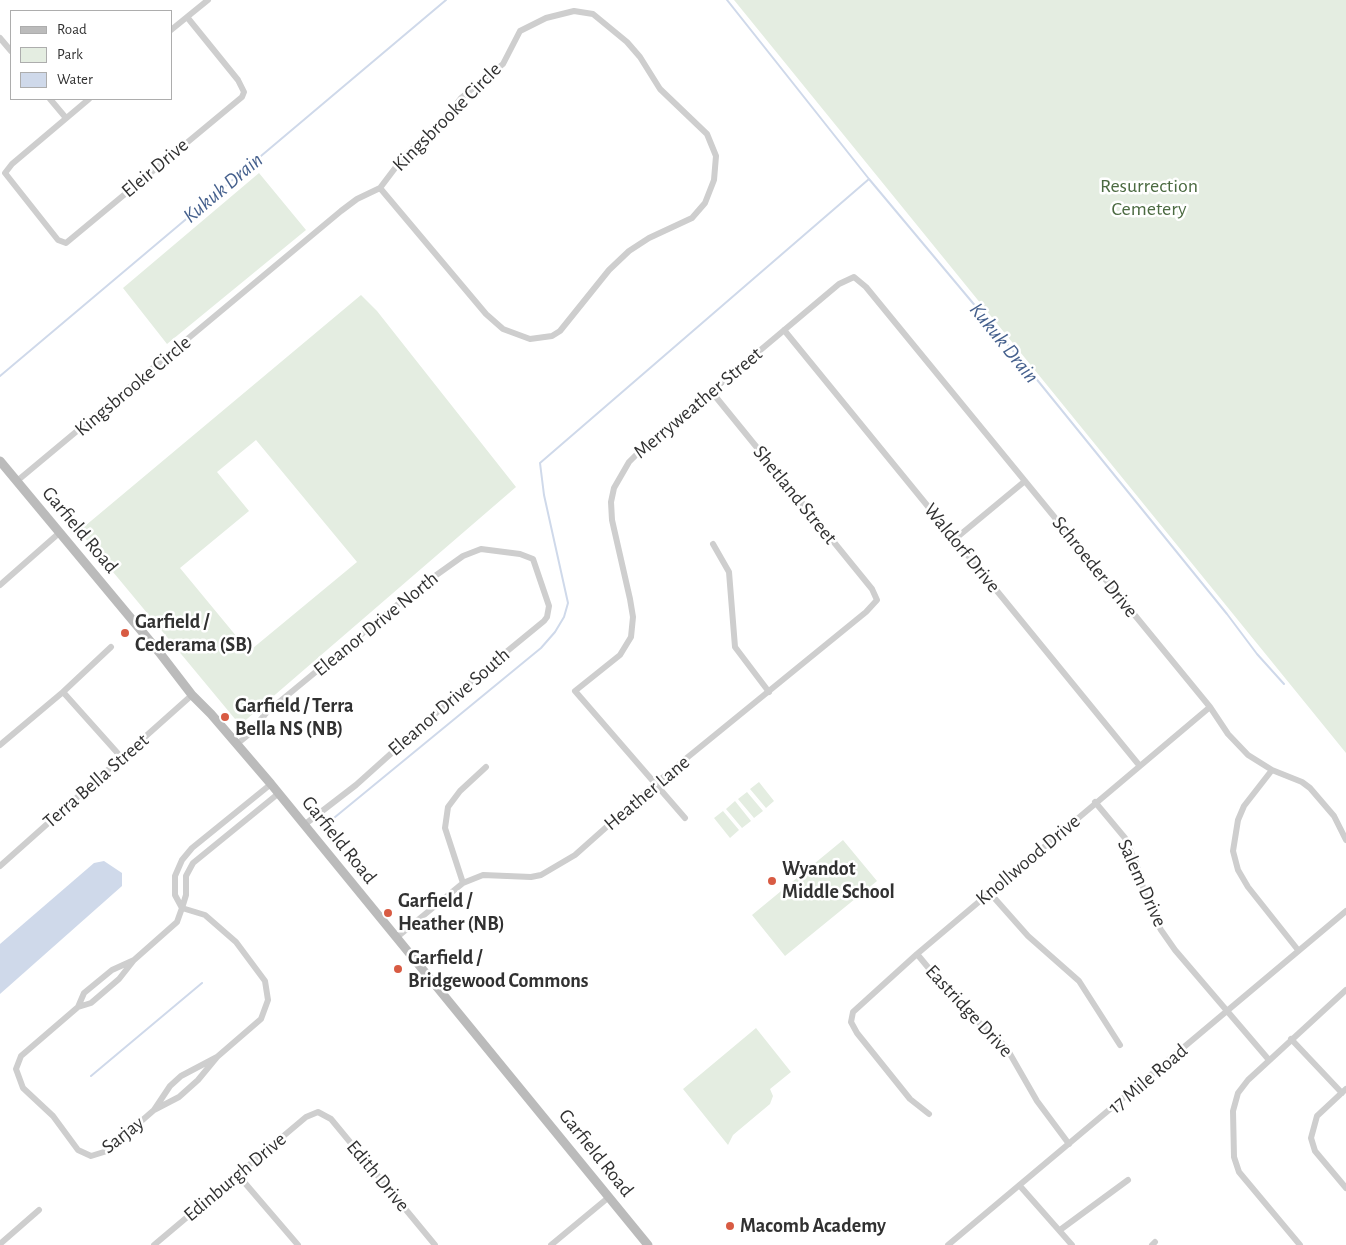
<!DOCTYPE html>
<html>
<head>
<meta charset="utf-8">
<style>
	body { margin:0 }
	#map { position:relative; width:1346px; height:1245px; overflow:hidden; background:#fff; font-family:"Alegreya Sans",sans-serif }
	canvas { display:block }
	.legend { position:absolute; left:10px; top:10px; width:162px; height:90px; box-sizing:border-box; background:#fff; border:1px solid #adadad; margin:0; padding:6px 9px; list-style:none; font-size:15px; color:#313131 }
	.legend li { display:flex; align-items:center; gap:10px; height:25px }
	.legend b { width:25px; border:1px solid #adadad }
</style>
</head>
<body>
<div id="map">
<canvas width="1346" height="1245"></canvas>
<ul class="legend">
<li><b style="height:6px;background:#bbb"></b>Road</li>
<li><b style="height:14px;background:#e4ede1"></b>Park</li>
<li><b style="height:14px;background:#cfd9ea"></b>Water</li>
</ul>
</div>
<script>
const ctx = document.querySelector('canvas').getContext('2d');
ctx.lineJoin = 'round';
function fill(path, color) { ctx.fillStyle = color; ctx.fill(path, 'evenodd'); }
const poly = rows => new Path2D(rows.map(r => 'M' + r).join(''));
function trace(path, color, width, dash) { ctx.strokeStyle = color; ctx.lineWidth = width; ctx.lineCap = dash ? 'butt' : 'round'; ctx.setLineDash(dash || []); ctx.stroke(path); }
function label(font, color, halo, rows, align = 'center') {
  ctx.font = font + ' "Alegreya Sans",sans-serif'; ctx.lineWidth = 5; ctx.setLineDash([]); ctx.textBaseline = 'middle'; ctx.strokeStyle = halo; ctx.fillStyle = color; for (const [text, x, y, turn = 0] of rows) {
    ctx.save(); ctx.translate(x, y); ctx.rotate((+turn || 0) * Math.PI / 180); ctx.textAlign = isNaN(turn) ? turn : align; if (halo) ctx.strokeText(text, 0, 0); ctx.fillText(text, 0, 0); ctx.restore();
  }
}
fill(poly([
	[734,0,1346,0,1346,753],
	[259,173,306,230,167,344,123,288],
	[361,295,377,311,516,487,240,725,79,531],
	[256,440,357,562,247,653,235,639,237,637,180,568,249,511,217,472],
	[759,782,774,801,766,808,750,789],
	[747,792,763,811,754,818,738,799],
	[735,801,751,821,742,828,726,809],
	[723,811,739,830,730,838,714,818],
	[843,840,877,881,785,956,752,915],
	[756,1028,791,1072,770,1089,773,1096,770,1104,733,1135,728,1145,683,1089]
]), '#e4ede1');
fill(poly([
	[104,861,122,873,122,886,0,994,0,944,94,863]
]), '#cfd9ea');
trace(poly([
	[727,0,869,179,1034,376,1227,614,1257,654,1284,684],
	[0,376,446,0],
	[329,822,541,648,555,632,564,617,568,603,544,495,540,463,869,179],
	[91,1076,202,983]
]), '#cfd9ea', 2);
trace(poly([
	[574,11,593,14,627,42,640,57,660,89,707,134,716,156,714,180,705,203,692,218,649,238,629,251,609,270,560,331,552,336,530,339,503,329,486,314,380,188,405,155,439,127,461,98,503,64,520,31,546,18,574,11],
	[171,30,208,0],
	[0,38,11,51],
	[50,99,66,118],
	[89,99,12,164,5,173,58,240,66,243,242,97,244,92,238,80,187,17],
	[784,330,1139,765],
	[17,481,341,211,357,199,380,188],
	[955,539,1025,481],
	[713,544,729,572,735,647,769,692],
	[0,585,58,534],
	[63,692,122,758],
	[237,744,248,735,267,712,414,591,463,556,481,549,520,554,533,559,549,606,547,617,544,621,483,671,356,785,304,825],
	[0,745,63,692,111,647],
	[1272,770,1244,806,1238,820,1233,851,1238,870,1248,887,1298,950],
	[271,784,192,848,182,860,175,876,175,895,182,908,186,895,186,876,193,863,279,793],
	[1095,802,1125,838,1136,863,1149,908,1161,930,1175,950,1269,1060],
	[685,818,575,691,620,655,631,637,633,617,630,599,612,520,611,502,614,488,629,462,638,453,839,284,854,277,866,287,1210,707,1228,734,1248,755,1272,770,1302,782,1310,788,1334,816,1346,840],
	[0,866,192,695],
	[463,883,445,828,448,807,460,791,486,767],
	[989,892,1028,936,1079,981,1120,1045],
	[396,938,463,883,483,875,531,877,541,875,575,855,656,783,866,612,877,600,872,589,711,391],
	[917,954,965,1012,989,1030,1006,1047,1037,1101,1069,1144],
	[134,960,112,970,84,993,78,1007,91,1003,119,979,134,960,177,922,182,908,205,915,236,942,265,981,268,1000,261,1019,217,1057],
	[78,1007,21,1056,16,1069,23,1088,53,1116,78,1150,91,1156,107,1151,154,1110,179,1097,198,1080,217,1057,181,1076,170,1086,154,1110],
	[1291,1039,1342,1093],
	[1346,1089,1317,1116,1311,1138,1315,1151,1346,1188],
	[929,1114,910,1099,857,1033,851,1022,853,1012,917,954,1210,707],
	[238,1175,298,1245],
	[1020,1186,1072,1245],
	[1060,1230,1128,1180],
	[0,1244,39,1210],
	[154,1245,306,1117,318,1112,331,1119,435,1245],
	[551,1245,609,1197],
	[948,1245,1346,911],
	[1152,1245,1155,1242],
	[1300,1245,1239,1172,1234,1157,1233,1111,1238,1093,1248,1080,1346,990]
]), '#cecece', 6);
trace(poly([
	[0,461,159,652,192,695,211,714,271,784,648,1245]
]), '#bbb', 9);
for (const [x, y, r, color] of [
	[125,633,5,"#d85b43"],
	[225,717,5,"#d85b43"],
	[772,881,5,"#d85b43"],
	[388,913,5,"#d85b43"],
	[398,969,5,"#d85b43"],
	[730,1226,5,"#d85b43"]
]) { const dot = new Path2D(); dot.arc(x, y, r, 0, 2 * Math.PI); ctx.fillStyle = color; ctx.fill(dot); trace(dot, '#fff', 2); }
label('20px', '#313131', '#fff', [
	["Kingsbrooke Circle",447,117,-45],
	["Eleir Drive",155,168,-40],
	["Kingsbrooke Circle",133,386,-40],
	["Merryweather Street",698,403,-40],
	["Shetland Street",795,495,51],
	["Garfield Road",80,530,50],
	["Waldorf Drive",962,548,51],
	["Schroeder Drive",1095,567,51],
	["Eleanor Drive North",376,624,-39],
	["Eleanor Drive South",449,702,-41],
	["Terra Bella Street",96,781,-41],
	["Heather Lane",647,793,-40],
	["Garfield Road",339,840,51],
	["Knollwood Drive",1028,860,-40],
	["Salem Drive",1142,883,66],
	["Eastridge Drive",969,1011,47],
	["17 Mile Road",1148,1079,-40],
	["Sarjay",123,1135,-38],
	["Garfield Road",596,1153,51],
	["Edith Drive",378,1176,50],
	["Edinburgh Drive",235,1177,-40]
]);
label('20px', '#4b6a41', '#fff', [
	["Resurrection",1149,186],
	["Cemetery",1149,209]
]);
label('bold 20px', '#313131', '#fff', [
	["Garfield /",135,622],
	["Cederama (SB)",135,645],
	["Garfield / Terra",235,706],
	["Bella NS (NB)",235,729],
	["Wyandot",782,869],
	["Middle School",782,892],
	["Garfield /",398,901],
	["Heather (NB)",398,924],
	["Garfield /",408,958],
	["Bridgewood Commons",408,981],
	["Macomb Academy",740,1226]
], 'left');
label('italic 21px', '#45608d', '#fff', [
	["Kukuk Drain",223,188,-40],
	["Kukuk Drain",1004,343,51]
]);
</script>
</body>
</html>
